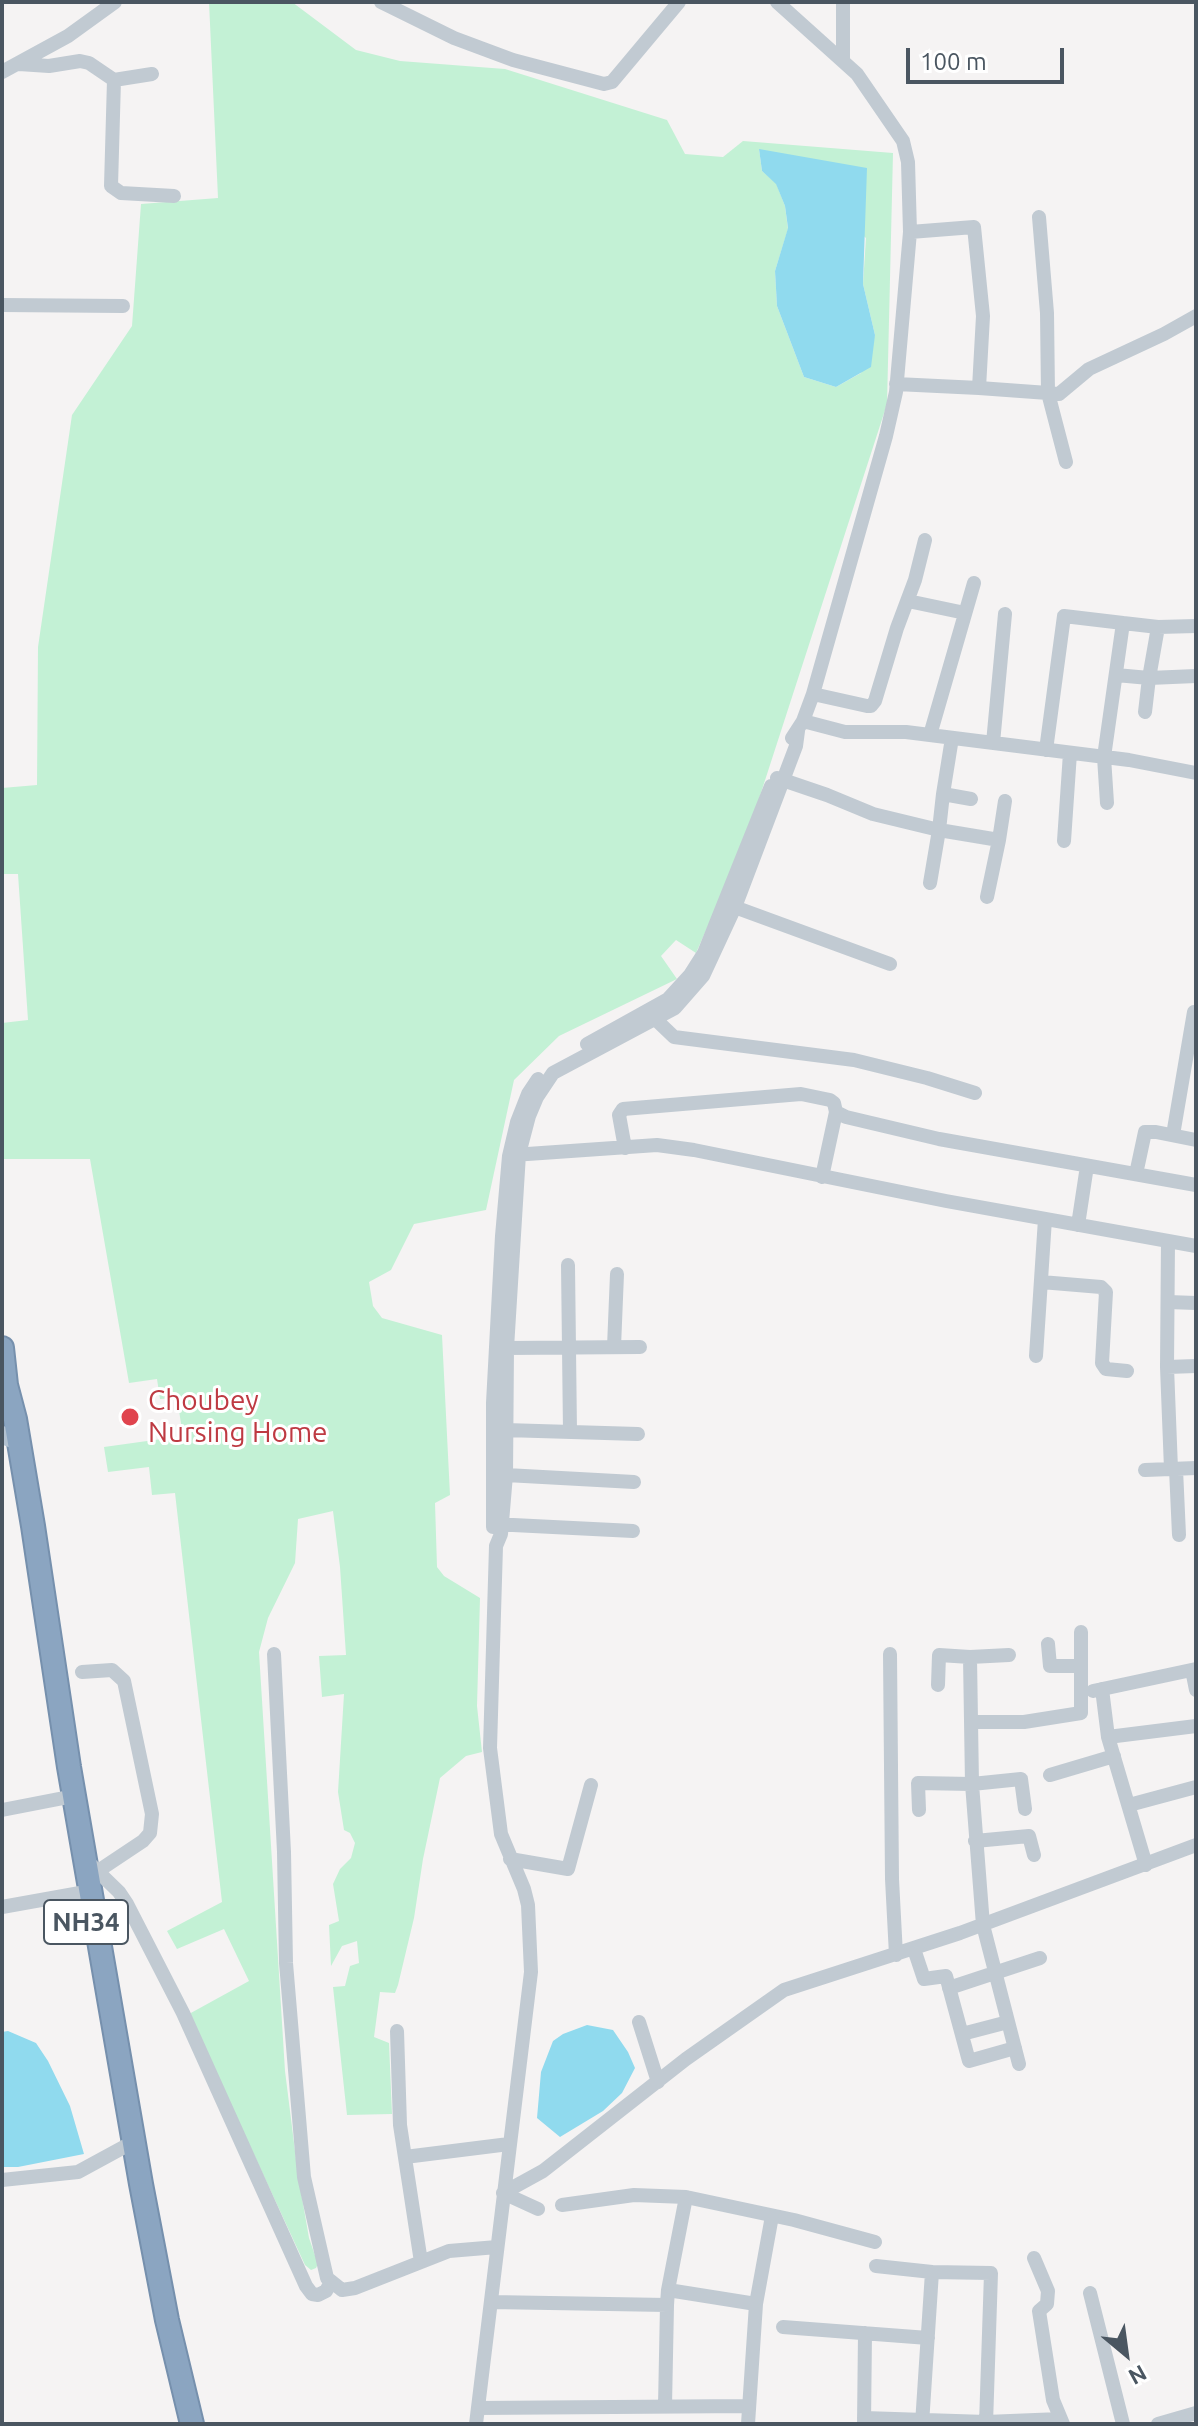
<!DOCTYPE html>
<html>
<head>
<meta charset="utf-8">
<style>
	body { margin:0 }
	#map { position:relative; width:1198px; height:2426px; overflow:hidden; background:#f5f3f3; font-family:Ubuntu,sans-serif }
	canvas { display:block }
	.frame { position:absolute; inset:0; border:4px solid #4a5661; pointer-events:none }
	.north { position:absolute; left:1086px; top:2314px; width:80px; height:80px; -webkit-text-stroke:6px #fff; paint-order:stroke; rotate:151deg; font-size:22px; font-weight:700; line-height:32px; text-align:center; color:#4a5661 }
	.north::after { content:''; display:block; margin:auto; width:28px; height:36px; background:#4a5661; clip-path:polygon(50% 0,100% 100%,50% 72%,0 100%) }
	.scale { position:absolute; left:906px; top:48px; width:158px; height:36px; box-sizing:border-box; border:4px solid #4a5661; border-top:0; padding-left:10px; font-size:24px; line-height:28px; white-space:nowrap; color:#4a5661; -webkit-text-stroke:6px #fff; paint-order:stroke }
</style>
</head>
<body>
<div id="map">
<canvas width="1198" height="2426"></canvas>
<div class="frame"></div>
<div class="north">N</div>
<div class="scale">100 m</div>
</div>
<script>
const ctx = document.querySelector('canvas').getContext('2d');
ctx.lineJoin = 'round';
function fill(path, color) { ctx.fillStyle = color; ctx.fill(path, 'evenodd'); }
const poly = rows => new Path2D(rows.map(r => 'M' + r).join(''));
function trace(path, color, width, dash) { ctx.strokeStyle = color; ctx.lineWidth = width; ctx.lineCap = dash ? 'butt' : 'round'; ctx.setLineDash(dash || []); ctx.stroke(path); }
function label(font, color, halo, rows, align = 'center') {
  ctx.font = font + ' Ubuntu,sans-serif'; ctx.lineWidth = 6; ctx.setLineDash([]); ctx.textBaseline = 'middle'; ctx.strokeStyle = halo; ctx.fillStyle = color; for (const [text, x, y, turn = 0] of rows) {
    ctx.save(); ctx.translate(x, y); ctx.rotate((+turn || 0) * Math.PI / 180); ctx.textAlign = isNaN(turn) ? turn : align; if (halo) ctx.strokeText(text, 0, 0); ctx.fillText(text, 0, 0); ctx.restore();
  }
}
fill(poly([
	[209,2,292,2,356,50,400,61,505,69,667,120,685,154,723,157,743,141,893,153,887,404,745,842,696,953,676,940,661,956,677,979,559,1036,514,1080,486,1210,414,1224,391,1270,369,1282,373,1306,382,1318,442,1335,450,1495,435,1503,437,1567,444,1576,480,1598,477,1706,482,1752,466,1756,440,1778,423,1859,414,1918,398,1985,395,1993,380,1992,374,2037,389,2043,392,2114,347,2115,333,1987,345,1986,350,1966,359,1963,357,1941,342,1946,331,1966,329,1925,339,1921,333,1884,340,1869,351,1858,355,1843,350,1833,344,1830,338,1792,344,1694,322,1697,319,1656,346,1655,340,1567,333,1511,298,1519,295,1563,268,1618,259,1652,285,2071,298,2175,309,2238,318,2264,316,2268,311,2270,305,2265,189,2014,249,1981,224,1929,177,1949,167,1931,222,1902,175,1493,152,1495,149,1467,108,1472,104,1447,183,1436,177,1398,160,1399,157,1379,129,1383,90,1159,2,1159,2,1023,28,1020,18,874,2,874,2,788,37,785,38,647,72,415,132,326,141,204,218,198],
	[759,149,866,238,863,284,875,335,861,373,836,387,804,377,777,306,775,271,788,229,785,206,776,183,762,171]
]), '#c3f1d5');
fill(poly([
	[759,149,867,168,863,284,875,335,871,367,836,387,804,377,777,306,775,271,788,228,785,206,776,184,762,171],
	[587,2025,613,2030,628,2052,635,2068,622,2093,603,2111,560,2137,537,2118,541,2072,553,2041,563,2034],
	[8,2031,36,2043,48,2061,70,2106,84,2154,18,2167,2,2167,2,2032]
]), '#90daee');
const highway = poly([
	[2,1348,6,1385,15,1419,33,1526,69,1767,141,2184,167,2320,192,2424]
]);
trace(highway, '#7690ad', 26);
trace(poly([
	[381,2,454,38,513,60,604,84,612,82,679,2],
	[777,2,857,74,903,141,908,162,910,232,896,392,886,436,813,694,803,721,792,738],
	[843,61,843,2],
	[19,64,49,66,80,61,89,63,114,80,152,74],
	[2,72,68,36,115,2],
	[114,80,111,186,121,193,174,196],
	[2,305,123,306],
	[896,384,979,388,983,316,974,227,910,232],
	[979,388,1048,393,1047,313,1039,217],
	[1066,462,1048,393,1059,394,1089,369,1164,334,1196,316],
	[908,601,965,613],
	[1158,627,1149,678,1196,676],
	[1116,675,1149,678,1145,712],
	[813,694,867,706,871,706,875,701,897,628,915,580,925,540],
	[803,721,845,732,906,732,1129,760,1196,773],
	[930,735,974,583],
	[952,738,943,794,971,799],
	[993,743,1005,614],
	[1046,750,1064,616,1123,623],
	[777,778,827,795,873,814,939,830,943,794],
	[1107,803,1104,757,1123,623,1158,627,1196,626],
	[1064,841,1070,753],
	[930,883,939,830,999,840,1005,801],
	[987,897,999,840],
	[729,905,890,964],
	[651,1015,674,1037,854,1060,927,1078,975,1093],
	[587,1044,668,999,690,975,704,953,771,786],
	[1173,1135,1194,1012],
	[625,1148,619,1115,623,1109,801,1094,830,1100,834,1103,836,1112,846,1117,939,1139,1196,1185],
	[513,1155,657,1145,694,1150,946,1201,1196,1246],
	[1136,1174,1145,1132,1156,1132,1196,1140],
	[822,1177,836,1112],
	[1078,1225,1087,1166],
	[1168,1241,1167,1367,1171,1469],
	[568,1265,570,1432],
	[1041,1282,1101,1287,1106,1292,1102,1363,1106,1369,1127,1371],
	[1168,1302,1196,1303],
	[614,1347,617,1274],
	[507,1348,640,1347],
	[1036,1356,1045,1219],
	[1167,1367,1196,1366],
	[505,1430,638,1434],
	[1176,1469,1179,1535],
	[1145,1470,1196,1468],
	[506,1475,634,1482],
	[493,1524,633,1531],
	[493,1527,493,1403,502,1236,509,1156,517,1122,528,1094,538,1079],
	[1048,1644,1050,1666,1081,1666],
	[274,1654,284,1852,286,1963,304,2177,327,2278,342,2290,355,2288,449,2251,497,2247],
	[890,1654,892,1879,896,1955],
	[970,1657,1009,1655],
	[1192,1670,1196,1690],
	[82,1672,112,1670,124,1681,152,1814,150,1833,143,1841,98,1871],
	[938,1685,939,1655,970,1657,972,1784,983,1925,1019,2064],
	[1102,1689,1108,1737,1196,1726],
	[1093,1691,1196,1669],
	[972,1722,1024,1722,1081,1713,1081,1632],
	[1108,1737,1146,1865],
	[1050,1775,1114,1756],
	[1129,1805,1196,1787],
	[2,1810,74,1796],
	[919,1810,918,1783,972,1784,1021,1779,1025,1809],
	[975,1841,1029,1836,1034,1855],
	[85,1859,119,1892,127,1904,183,2013,306,2286,312,2294,318,2295,326,2291,331,2282],
	[510,1859,568,1869,591,1785],
	[2,1907,80,1893],
	[914,1949,924,1979,946,1976,969,2061,1015,2048],
	[949,1988,1040,1958],
	[639,2022,658,2082],
	[397,2031,400,2125,421,2262],
	[962,2034,1008,2022],
	[405,2157,509,2144],
	[2,2180,78,2172,135,2141],
	[503,2193,543,2171,686,2059,784,1990,960,1933,1196,1845],
	[503,2193,538,2209],
	[686,2197,794,2220,875,2242],
	[562,2205,634,2195,686,2197,668,2290],
	[1034,2258,1048,2291,1047,2304,1039,2311,1053,2400,1063,2424],
	[876,2266,932,2272,922,2424],
	[932,2272,991,2273,986,2424],
	[1090,2293,1123,2424],
	[491,2302,667,2305,668,2290,756,2304,772,2216],
	[783,2327,928,2338],
	[665,2406,667,2305],
	[478,2408,748,2406],
	[864,2418,986,2422,1060,2419],
	[476,2424,531,1972,528,1905,524,1889,501,1834,490,1748,496,1546,501,1534,506,1475,507,1348,519,1154,529,1116,537,1097,553,1073,675,1008,703,976,735,907,796,746,798,731],
	[748,2424,756,2304],
	[864,2424,865,2333],
	[1158,2424,1196,2413]
]), '#c1cad2', 14);
trace(poly([
	[2,1435,18,1441]
]), '#b3c2d1', 18);
trace(highway, '#8ba5c1', 22);
for (const [x, y, r, color] of [
	[130,1417,10,"#e0444e"]
]) { const dot = new Path2D(); dot.arc(x, y, r, 0, 2 * Math.PI); ctx.fillStyle = color; ctx.fill(dot); trace(dot, '#fff', 3); }
for (const [x, y, w] of [
	[86,1922,84]
]) { const box = new Path2D(); box.roundRect(x - w / 2, y - 22, w, 44, 6); ctx.fillStyle = '#fff'; ctx.fill(box); trace(box, '#4a5661', 2); }
label('bold 26px', '#4a5661', null, [
	["NH34",86,1922]
]);
label('28px', '#be3a42', '#fff', [
	["Choubey",148,1401],
	["Nursing Home",148,1433]
], 'left');
</script>
</body>
</html>
